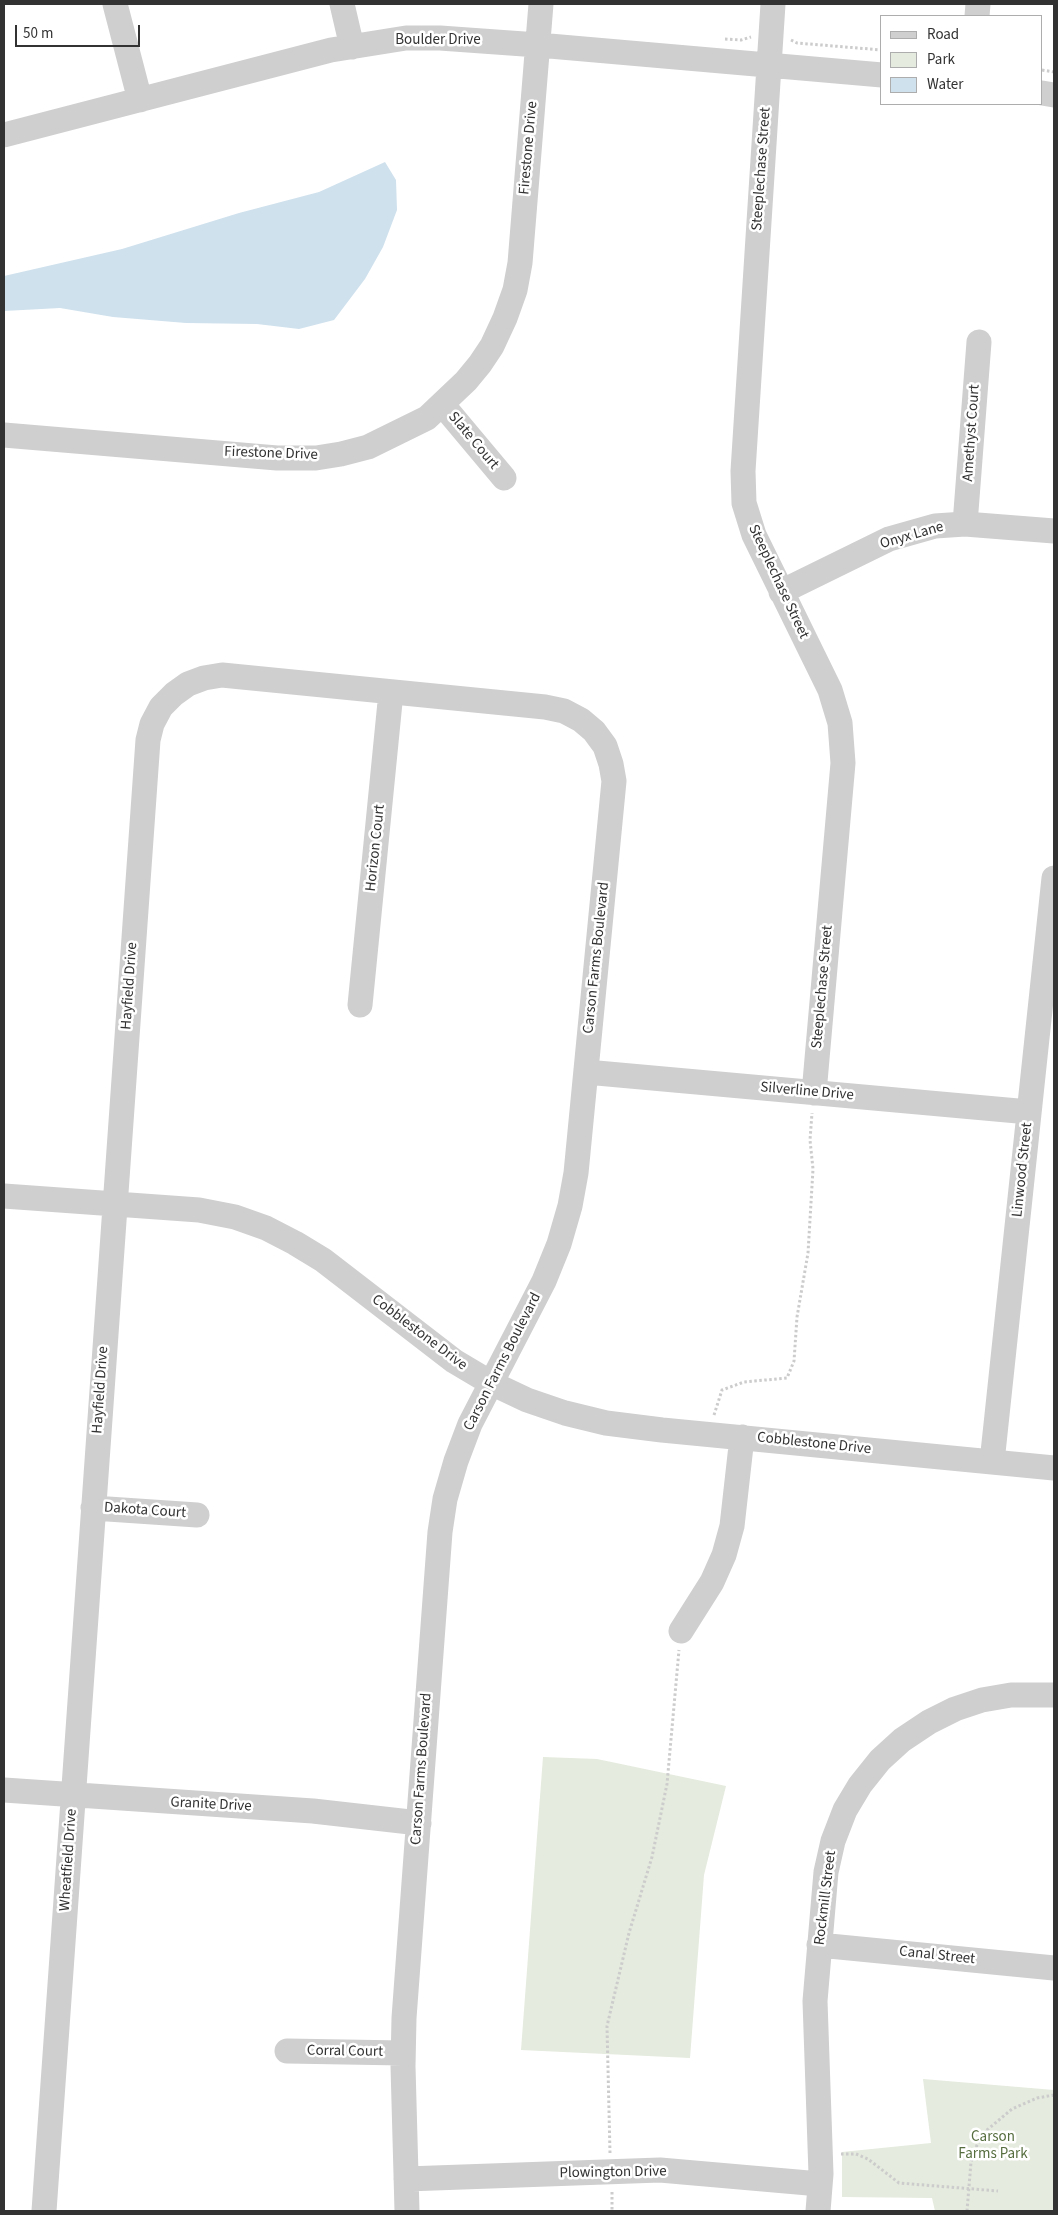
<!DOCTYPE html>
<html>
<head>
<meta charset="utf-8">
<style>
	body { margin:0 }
	#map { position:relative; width:1058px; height:2215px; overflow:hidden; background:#fff; font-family:"Source Sans 3",sans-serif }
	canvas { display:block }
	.frame { position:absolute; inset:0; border:5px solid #323232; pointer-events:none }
	.legend { position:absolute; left:880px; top:15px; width:162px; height:90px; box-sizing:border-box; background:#fff; border:1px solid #adadad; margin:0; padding:6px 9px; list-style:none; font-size:15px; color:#323232 }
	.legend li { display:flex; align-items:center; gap:10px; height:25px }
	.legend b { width:25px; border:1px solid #adadad }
	.scale { position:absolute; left:15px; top:25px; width:125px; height:22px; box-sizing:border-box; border:2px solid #323232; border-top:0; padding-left:6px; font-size:15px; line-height:18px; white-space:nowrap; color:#323232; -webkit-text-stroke:4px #fff; paint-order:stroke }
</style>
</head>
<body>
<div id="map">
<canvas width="1058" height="2215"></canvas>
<div class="frame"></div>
<ul class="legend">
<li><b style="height:6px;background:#cfcfcf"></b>Road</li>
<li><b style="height:14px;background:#e5ebde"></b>Park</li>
<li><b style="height:14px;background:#cfe1ed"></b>Water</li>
</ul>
<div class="scale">50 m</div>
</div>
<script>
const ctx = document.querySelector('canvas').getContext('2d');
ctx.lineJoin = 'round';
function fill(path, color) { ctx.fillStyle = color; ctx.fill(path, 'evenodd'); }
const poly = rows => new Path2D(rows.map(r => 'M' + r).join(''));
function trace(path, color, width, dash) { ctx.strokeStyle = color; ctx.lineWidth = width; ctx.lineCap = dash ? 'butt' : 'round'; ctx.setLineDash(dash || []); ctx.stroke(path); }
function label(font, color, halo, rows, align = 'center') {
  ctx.font = font + ' "Source Sans 3",sans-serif'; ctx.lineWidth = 5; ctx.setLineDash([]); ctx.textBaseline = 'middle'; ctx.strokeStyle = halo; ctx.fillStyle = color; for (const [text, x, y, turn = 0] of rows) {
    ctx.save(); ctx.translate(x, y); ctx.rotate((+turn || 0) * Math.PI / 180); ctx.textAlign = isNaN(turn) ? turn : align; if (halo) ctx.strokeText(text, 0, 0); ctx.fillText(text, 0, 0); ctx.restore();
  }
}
fill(poly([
	[543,1757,597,1759,726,1786,704,1875,690,2058,521,2050],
	[923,2079,1054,2090,1054,2211,935,2211,932,2198,842,2197,842,2152,931,2143]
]), '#e5ebde');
fill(poly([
	[385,162,396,180,397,210,383,247,365,279,334,320,299,329,257,324,186,323,113,317,60,308,4,311,4,276,122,249,239,213,319,192]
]), '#cfe1ed');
trace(poly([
	[725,39,741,40,751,37],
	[791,40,797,43,882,50],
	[1042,70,1054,72],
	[714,1415,722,1390,744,1382,787,1378,794,1361,797,1317,808,1253,813,1169,810,1140,812,1113],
	[610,2153,607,2026,629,1933,652,1857,667,1784,679,1650],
	[841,2154,856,2154,868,2159,899,2183,998,2191],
	[612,2192,612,2211],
	[967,2211,971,2162,977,2145,987,2130,1012,2109,1037,2098,1054,2095]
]), '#ccc', 3, [2.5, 2.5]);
trace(poly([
	[115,4,140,100],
	[342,4,352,47],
	[773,4,743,471,744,503,754,535,830,690,840,723,843,763,814,1093],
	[977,16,978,4],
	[1042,93,1054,95],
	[4,135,331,50,406,38,440,38,538,45,882,75],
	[442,404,504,478],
	[4,435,277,458,316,458,341,454,368,447,427,418,466,381,480,364,492,346,505,318,515,290,520,263,541,4],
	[965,524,979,342],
	[781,592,889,539,935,526,965,524,1054,531],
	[360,1005,391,692],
	[586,1072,1029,1112],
	[4,1196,199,1210,235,1217,266,1228,295,1243,323,1260,454,1361,491,1383,527,1400,565,1413,606,1423,662,1430,1054,1468],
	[992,1462,1054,878],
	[93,1508,197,1515],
	[681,1631,712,1582,724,1555,732,1526,742,1437],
	[4,1790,313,1811,419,1823],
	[819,1945,1054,1968],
	[287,2051,403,2053],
	[406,2179,660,2170,820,2184],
	[44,2211,148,740,152,724,161,707,174,694,188,684,204,678,222,675,545,707,564,711,581,720,594,731,605,746,611,764,614,781,576,1173,570,1206,559,1244,544,1281,470,1424,456,1461,445,1499,440,1532,404,2018,403,2066,407,2211],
	[818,2211,821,2174,815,2001,826,1872,833,1841,845,1810,860,1785,880,1760,902,1740,929,1722,955,1709,982,1700,1011,1695,1054,1695]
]), '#cfcfcf', 25);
label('15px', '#323232', '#fff', [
	["Boulder Drive",438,41],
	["Firestone Drive",529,148,-85],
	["Steeplechase Street",762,169,-86],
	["Amethyst Court",972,433,-86],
	["Slate Court",473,441,50],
	["Firestone Drive",271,454,2],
	["Onyx Lane",912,536,-16],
	["Steeplechase Street",778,582,65],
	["Horizon Court",376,848,-84],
	["Carson Farms Boulevard",597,958,-84],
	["Hayfield Drive",130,986,-86],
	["Steeplechase Street",823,987,-85],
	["Silverline Drive",807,1092,5],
	["Linwood Street",1023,1170,-84],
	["Cobblestone Drive",419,1333,37],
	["Carson Farms Boulevard",503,1362,-63],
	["Hayfield Drive",101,1390,-86],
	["Cobblestone Drive",814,1444,6],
	["Dakota Court",145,1511,4],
	["Carson Farms Boulevard",422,1769,-86],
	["Granite Drive",211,1805,3],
	["Wheatfield Drive",69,1860,-86],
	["Rockmill Street",826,1898,-83],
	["Canal Street",937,1956,6],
	["Corral Court",345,2052,1],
	["Plowington Drive",613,2173,-1]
]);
label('15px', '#566e3f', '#fff', [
	["Carson",993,2138],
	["Farms Park",993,2155]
]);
</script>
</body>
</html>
